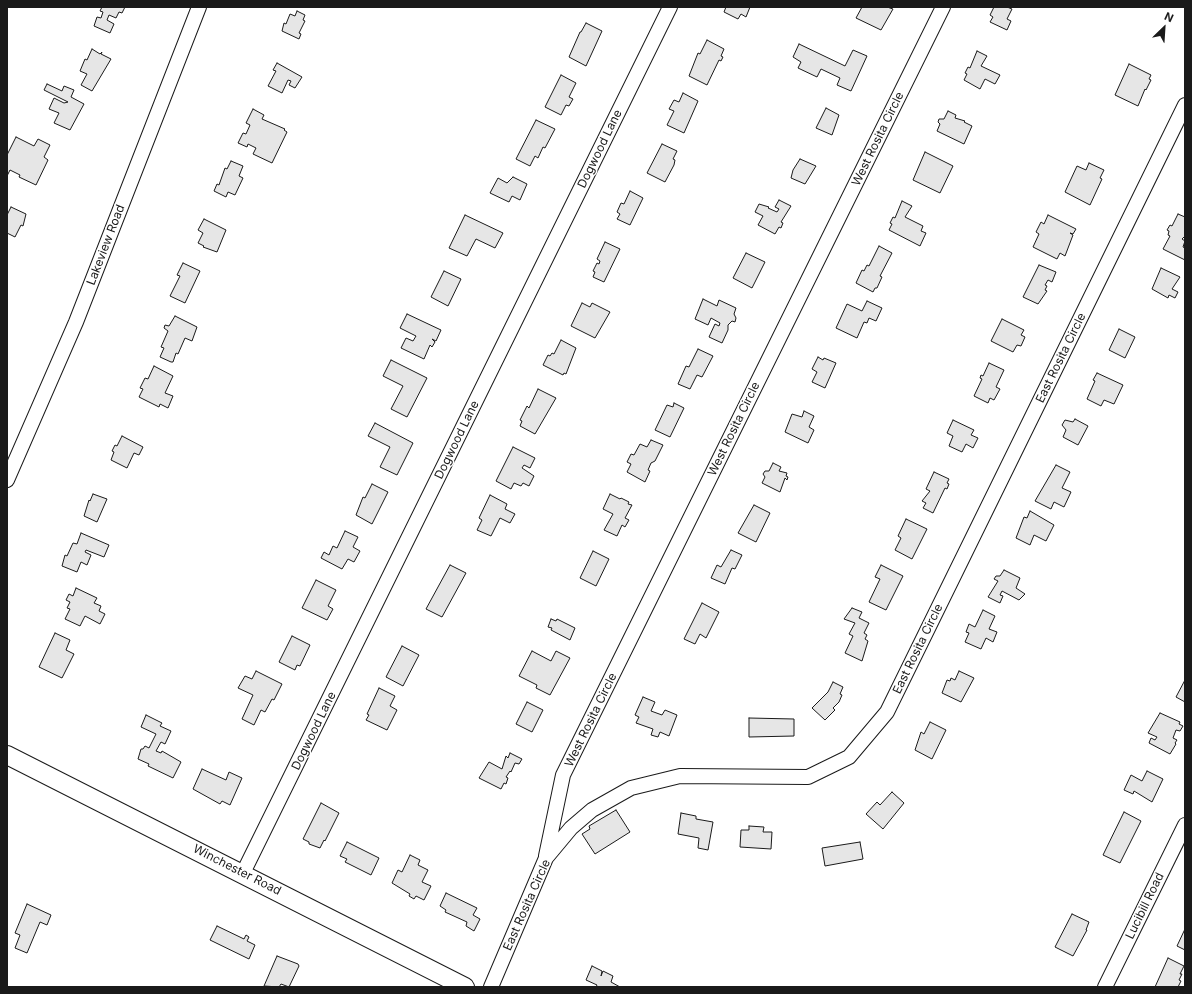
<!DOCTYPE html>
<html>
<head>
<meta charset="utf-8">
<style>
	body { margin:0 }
	#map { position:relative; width:1192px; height:994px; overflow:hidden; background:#fff; font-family:Inter,sans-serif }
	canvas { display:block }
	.frame { position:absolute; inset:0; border:8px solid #1a1a1a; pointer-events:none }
	.north { position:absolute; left:1144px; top:8px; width:40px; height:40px; -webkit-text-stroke:3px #fff; paint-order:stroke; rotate:25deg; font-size:11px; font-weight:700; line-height:16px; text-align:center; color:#1a1a1a }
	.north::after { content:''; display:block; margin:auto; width:14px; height:18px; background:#1a1a1a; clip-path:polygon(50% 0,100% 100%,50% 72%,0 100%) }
</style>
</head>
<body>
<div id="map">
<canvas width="1192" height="994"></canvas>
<div class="frame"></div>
<div class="north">N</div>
</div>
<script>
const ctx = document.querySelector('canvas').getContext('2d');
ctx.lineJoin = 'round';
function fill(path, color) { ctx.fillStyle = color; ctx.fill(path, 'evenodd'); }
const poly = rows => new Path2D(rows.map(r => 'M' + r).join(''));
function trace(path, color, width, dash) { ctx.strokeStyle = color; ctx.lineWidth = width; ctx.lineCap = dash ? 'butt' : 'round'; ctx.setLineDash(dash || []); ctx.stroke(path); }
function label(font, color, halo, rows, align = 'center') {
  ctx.font = font + ' Inter,sans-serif'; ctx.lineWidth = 3; ctx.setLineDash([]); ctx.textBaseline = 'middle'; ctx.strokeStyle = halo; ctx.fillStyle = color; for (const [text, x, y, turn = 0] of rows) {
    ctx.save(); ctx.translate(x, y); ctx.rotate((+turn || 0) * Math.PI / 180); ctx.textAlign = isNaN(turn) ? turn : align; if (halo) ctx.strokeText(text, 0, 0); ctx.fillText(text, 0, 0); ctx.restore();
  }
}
const building = poly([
	[102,7,125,7,122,13,119,12,116,18,109,15,107,20,114,24,110,33,94,26,97,17,101,18,103,12,100,11,102,7],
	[726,7,750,7,746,17,741,14,738,19,724,12,726,7],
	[862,7,887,7,893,9,881,30,856,18,862,7],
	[994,7,1007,7,1012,9,1007,19,1011,21,1007,30,990,22,993,17,990,15,994,7],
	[297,11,305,15,303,20,305,21,299,33,301,34,299,39,282,31,284,23,286,24,290,14,295,16,297,11],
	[586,23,602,31,586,66,569,57,580,32,581,32,586,23],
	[707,40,724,49,721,56,723,57,721,61,719,60,707,85,689,76,698,53,700,54,707,40],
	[799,44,845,66,853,50,867,56,851,91,837,85,840,78,821,69,817,77,798,68,801,62,793,57,799,44],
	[92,49,100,54,102,52,101,54,111,59,92,91,81,85,87,74,80,71,85,59,87,60,92,49],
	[977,51,987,56,981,66,1000,75,995,84,985,79,980,89,964,80,967,74,965,73,968,67,970,68,977,51],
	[277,63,302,77,295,88,289,85,291,81,288,80,282,93,268,86,276,71,273,70,277,63],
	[1129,64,1151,75,1149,79,1151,80,1146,90,1145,89,1138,106,1115,95,1129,64],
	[561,75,576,83,569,97,573,99,569,106,566,105,561,115,545,107,561,75],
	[47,84,62,91,64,86,74,90,71,97,84,104,70,130,54,123,59,113,49,109,54,98,64,103,68,102,44,90,47,84],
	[683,93,698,101,684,133,667,125,674,111,669,109,674,100,679,102,683,93],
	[826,108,839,115,832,135,816,128,826,108],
	[253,109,264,115,262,119,285,129,284,130,287,132,272,163,253,154,256,148,248,144,247,147,238,143,243,133,246,134,250,125,246,123,253,109],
	[948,111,956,115,955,118,965,121,964,122,972,126,964,144,937,131,940,124,938,122,939,119,944,119,948,111],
	[536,120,555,129,545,148,543,147,538,158,535,156,530,166,516,159,536,120],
	[16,137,34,146,38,139,50,145,44,157,48,160,36,185,19,177,20,175,10,170,7,176,7,155,16,137],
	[662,144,677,151,673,159,675,160,674,165,665,182,647,173,662,144],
	[925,152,953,166,940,193,913,180,925,152],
	[800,159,816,166,805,184,791,178,793,170,800,159],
	[231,161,243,166,239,176,243,178,235,195,228,192,226,197,214,191,217,184,219,185,225,168,227,169,231,161],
	[1089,163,1104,170,1100,178,1102,179,1090,205,1065,192,1077,166,1086,170,1089,163],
	[513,177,527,184,520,200,512,196,509,202,490,193,498,178,507,183,513,177],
	[630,191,643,198,630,225,617,219,620,214,617,212,621,203,624,204,630,191],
	[779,200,791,206,781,222,783,223,781,228,779,227,775,234,758,225,763,216,755,212,759,204,769,207,768,208,777,212,779,209,775,207,779,200],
	[902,201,912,206,905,217,923,226,921,231,926,233,920,246,889,230,892,224,890,223,893,217,895,218,902,201],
	[11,207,26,214,23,226,21,225,15,237,7,233,7,215,11,207],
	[1178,214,1185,217,1185,236,1182,239,1185,241,1183,247,1185,248,1185,260,1163,249,1170,236,1168,235,1169,231,1167,230,1170,225,1172,226,1178,214],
	[465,215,503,233,495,248,476,239,467,256,449,248,465,215],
	[1048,215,1076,229,1073,234,1070,233,1073,235,1065,256,1060,253,1057,259,1033,247,1039,234,1036,232,1041,222,1044,224,1048,215],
	[204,219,226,230,217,252,203,247,204,246,198,243,203,233,198,230,204,219],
	[605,242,620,249,604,282,593,277,595,272,593,271,597,263,599,264,600,261,597,259,605,242],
	[879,246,892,253,880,276,882,277,877,288,875,288,873,292,856,283,862,270,864,271,867,265,869,266,879,246],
	[746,253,765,262,752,288,733,278,746,253],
	[183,263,200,271,185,303,170,296,180,276,177,275,183,263],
	[1039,265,1056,272,1052,282,1048,280,1045,285,1047,286,1045,290,1047,291,1038,304,1023,297,1039,265],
	[1161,268,1180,277,1172,289,1178,292,1175,298,1169,295,1168,298,1152,289,1161,268],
	[444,271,461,279,448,306,431,297,444,271],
	[703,299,717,306,719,300,736,308,734,314,736,318,735,322,732,321,728,325,728,330,722,343,709,337,715,324,719,326,720,323,711,318,708,325,695,319,703,299],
	[867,301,882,308,876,321,869,318,867,323,864,322,857,338,836,328,847,304,862,311,867,301],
	[582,303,590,307,592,303,610,312,595,338,571,326,582,303],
	[407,314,441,330,436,341,432,339,435,342,432,347,430,345,424,359,401,348,406,338,413,341,416,336,400,328,407,314],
	[175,316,197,327,192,341,185,338,178,354,176,353,173,362,171,362,160,357,164,348,161,347,168,331,164,328,165,325,169,326,175,316],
	[1002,319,1024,330,1021,335,1025,337,1021,346,1017,345,1013,352,991,341,1002,319],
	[1119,329,1135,337,1125,358,1109,350,1119,329],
	[561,340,576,348,566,374,564,373,563,375,543,365,548,355,550,356,552,353,554,354,561,340],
	[698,349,713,356,702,377,697,375,690,389,678,384,686,366,689,367,698,349],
	[818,357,823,360,824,358,836,363,825,388,812,382,817,372,812,369,818,357],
	[391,360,427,378,407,417,391,409,403,386,383,376,391,360],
	[989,363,1004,370,996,387,1000,389,994,400,990,398,988,403,974,396,982,379,980,378,981,375,983,376,989,363],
	[154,366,173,376,165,393,173,396,168,408,160,404,159,407,139,397,143,389,140,388,145,378,148,379,154,366],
	[1097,373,1123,385,1114,404,1104,400,1101,406,1087,399,1095,381,1093,380,1097,373],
	[538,389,556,398,535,434,520,426,522,421,520,420,527,406,529,408,538,389],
	[674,403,684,408,670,437,655,430,656,428,667,405,673,407,674,403],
	[804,411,814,416,809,427,814,430,808,443,785,432,792,414,802,417,804,411],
	[1075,419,1088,426,1078,445,1063,437,1066,430,1062,425,1065,420,1073,422,1075,419],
	[953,420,974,430,971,435,978,438,973,448,966,444,962,452,949,446,953,436,947,433,953,420],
	[375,423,413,443,397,475,380,467,390,447,368,436,375,423],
	[122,436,143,447,139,455,134,453,127,468,111,460,114,452,112,451,115,445,117,446,122,436],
	[651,440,663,445,655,461,651,463,648,470,650,471,645,482,627,472,631,464,627,462,631,454,634,455,640,444,647,447,651,440],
	[513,447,535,458,530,468,524,465,522,468,534,476,529,486,523,483,521,486,514,483,511,489,496,481,513,447],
	[773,463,781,467,779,471,787,473,786,476,788,477,787,480,785,478,780,492,762,483,765,477,763,474,765,471,769,471,773,463],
	[1056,465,1070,472,1062,488,1071,492,1064,507,1054,502,1051,509,1035,501,1056,465],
	[934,472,949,479,947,483,949,484,947,489,945,488,933,513,923,508,926,503,922,501,930,491,926,489,934,472],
	[372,484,388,492,372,524,356,515,363,497,365,498,372,484],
	[93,494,107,499,97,522,84,516,89,500,90,501,93,494],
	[610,494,620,499,621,498,629,502,628,504,632,505,625,518,629,520,625,527,622,525,617,536,604,530,613,514,603,509,610,494],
	[490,495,507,504,505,509,515,514,510,523,500,518,491,536,477,530,482,520,479,518,490,495],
	[754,505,770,513,756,542,738,533,754,505],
	[1030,511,1054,525,1046,541,1034,535,1030,545,1016,538,1024,517,1027,518,1030,511],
	[906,519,927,529,912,559,895,550,901,538,898,536,906,519],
	[345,531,358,537,353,547,360,551,354,562,348,559,342,569,321,558,324,552,329,555,333,546,337,548,345,531],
	[81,533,109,545,104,557,86,550,85,552,91,555,87,565,81,562,77,572,62,566,65,555,67,556,73,543,77,544,81,533],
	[731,550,742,555,735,569,732,568,725,584,711,578,717,565,721,567,731,550],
	[593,551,609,559,596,586,580,578,593,551],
	[450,565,466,573,442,617,426,609,450,565],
	[881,565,903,576,886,610,869,602,880,579,875,577,881,565],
	[1004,570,1020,578,1016,588,1025,594,1019,600,1002,591,1000,595,1003,596,1000,603,988,597,998,581,994,579,996,576,1000,576,1004,570],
	[316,580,336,590,328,606,333,609,327,620,302,608,316,580],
	[76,588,97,598,94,603,101,606,99,611,105,614,100,624,85,616,80,626,65,619,70,609,67,608,70,602,66,600,69,594,73,596,76,588],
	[702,603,719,612,706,638,700,634,695,644,684,639,702,603],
	[852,608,862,612,859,618,869,623,864,633,867,635,865,639,868,641,862,661,845,653,853,636,849,634,855,623,844,619,852,608],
	[983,610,995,616,989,629,997,632,993,642,986,638,981,649,965,642,969,633,966,632,969,624,975,627,983,610],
	[551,619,556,621,557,619,575,628,570,640,551,630,552,628,548,627,551,619],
	[55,633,70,640,66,650,74,654,62,678,39,667,55,633],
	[292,636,310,645,300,666,297,665,295,670,279,662,292,636],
	[402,646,419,655,403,686,386,677,402,646],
	[532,651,551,661,556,651,570,658,550,695,536,688,537,685,519,676,532,651],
	[256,671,282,684,274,700,272,699,265,712,261,710,254,725,242,719,253,695,238,688,245,676,252,679,256,671],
	[959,671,974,678,961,702,942,693,947,680,950,681,951,678,955,680,959,671],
	[1185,680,1185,702,1176,697,1185,680],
	[833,682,843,687,840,694,842,695,839,702,833,708,835,710,825,720,812,708,828,692,833,682],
	[379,688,395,696,390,706,397,710,387,730,366,720,369,715,367,714,379,688],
	[643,697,655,702,651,711,662,715,665,710,677,715,669,736,660,732,658,737,651,735,653,729,636,723,639,717,635,715,643,697],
	[527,702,543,710,532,732,516,724,527,702],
	[1160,713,1180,722,1179,724,1183,726,1180,731,1176,730,1173,738,1177,740,1175,743,1176,744,1170,754,1149,743,1151,738,1155,740,1157,737,1148,733,1160,713],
	[146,715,162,723,160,726,171,731,165,744,161,742,156,751,161,753,162,751,181,762,173,778,148,766,149,764,138,759,141,749,143,749,145,746,149,748,156,734,141,727,146,715],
	[749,718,794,719,794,736,749,737,749,718],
	[930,722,946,730,932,759,915,750,921,732,924,734,930,722],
	[510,753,522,759,519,764,515,763,511,772,510,771,506,777,508,778,506,784,504,783,501,789,479,778,489,762,502,769,506,756,508,758,510,753],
	[202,769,226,780,229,772,242,778,230,805,222,801,220,804,193,789,202,769],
	[1147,771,1163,779,1152,802,1134,791,1133,794,1124,790,1131,775,1142,781,1147,771],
	[892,792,904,803,883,829,866,814,877,802,880,805,892,792],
	[321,803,339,813,325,841,324,840,320,848,309,844,309,842,303,839,321,803],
	[616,810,630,832,595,854,582,834,590,829,589,826,616,810],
	[1124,812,1141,821,1120,863,1103,855,1124,812],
	[681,813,696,816,696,819,713,822,708,850,698,848,699,838,678,834,681,813],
	[749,826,764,827,763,832,772,832,771,849,740,847,741,830,749,830,749,826],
	[347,842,379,858,371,875,345,862,347,859,340,856,347,842],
	[860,842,863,859,825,866,822,848,860,842],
	[410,855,420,860,418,865,428,870,422,882,431,886,424,900,416,896,414,899,409,896,410,894,392,883,398,870,402,872,410,855],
	[446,893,477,908,473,915,480,919,474,931,466,926,467,922,445,912,446,910,440,906,446,893],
	[27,904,51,915,47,925,40,922,27,953,15,948,20,935,15,933,27,904],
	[1072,914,1089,922,1086,930,1087,930,1073,956,1055,947,1072,914],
	[217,926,244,939,246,935,249,937,247,941,255,945,249,959,210,940,217,926],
	[1185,929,1185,950,1177,946,1185,929],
	[277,956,298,964,299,966,289,987,281,984,279,987,264,986,277,956],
	[1168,958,1184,966,1180,974,1182,974,1179,980,1181,981,1178,987,1155,987,1168,958],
	[592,966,602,971,601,976,603,971,613,976,611,982,620,987,596,987,597,985,586,980,592,966]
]);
fill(building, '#e6e6e6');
trace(building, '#1a1a1a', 1);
const minor = poly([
	[7,480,76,322,199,7],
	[546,856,563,775,943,7],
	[243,873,670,7],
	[491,987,546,858,571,828,592,810,631,788,680,776,808,777,849,757,887,712,1185,105],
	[1105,987,1185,825]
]);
const major = poly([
	[7,755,465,987]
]);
trace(minor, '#1a1a1a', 16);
trace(major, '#1a1a1a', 20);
trace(minor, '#fff', 14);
trace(major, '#fff', 18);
label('12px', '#1a1a1a', '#fff', [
	["West Rosita Circle",878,139,-64],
	["Dogwood Lane",600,149,-64],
	["Lakeview Road",106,245,-69],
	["East Rosita Circle",1061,358,-64],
	["West Rosita Circle",734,429,-64],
	["Dogwood Lane",457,440,-64],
	["East Rosita Circle",918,649,-64],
	["West Rosita Circle",591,720,-64],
	["Dogwood Lane",314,731,-64],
	["Winchester Road",237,870,27],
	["East Rosita Circle",527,905,-66],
	["Lucibill Road",1145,906,-64]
]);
</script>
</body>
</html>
